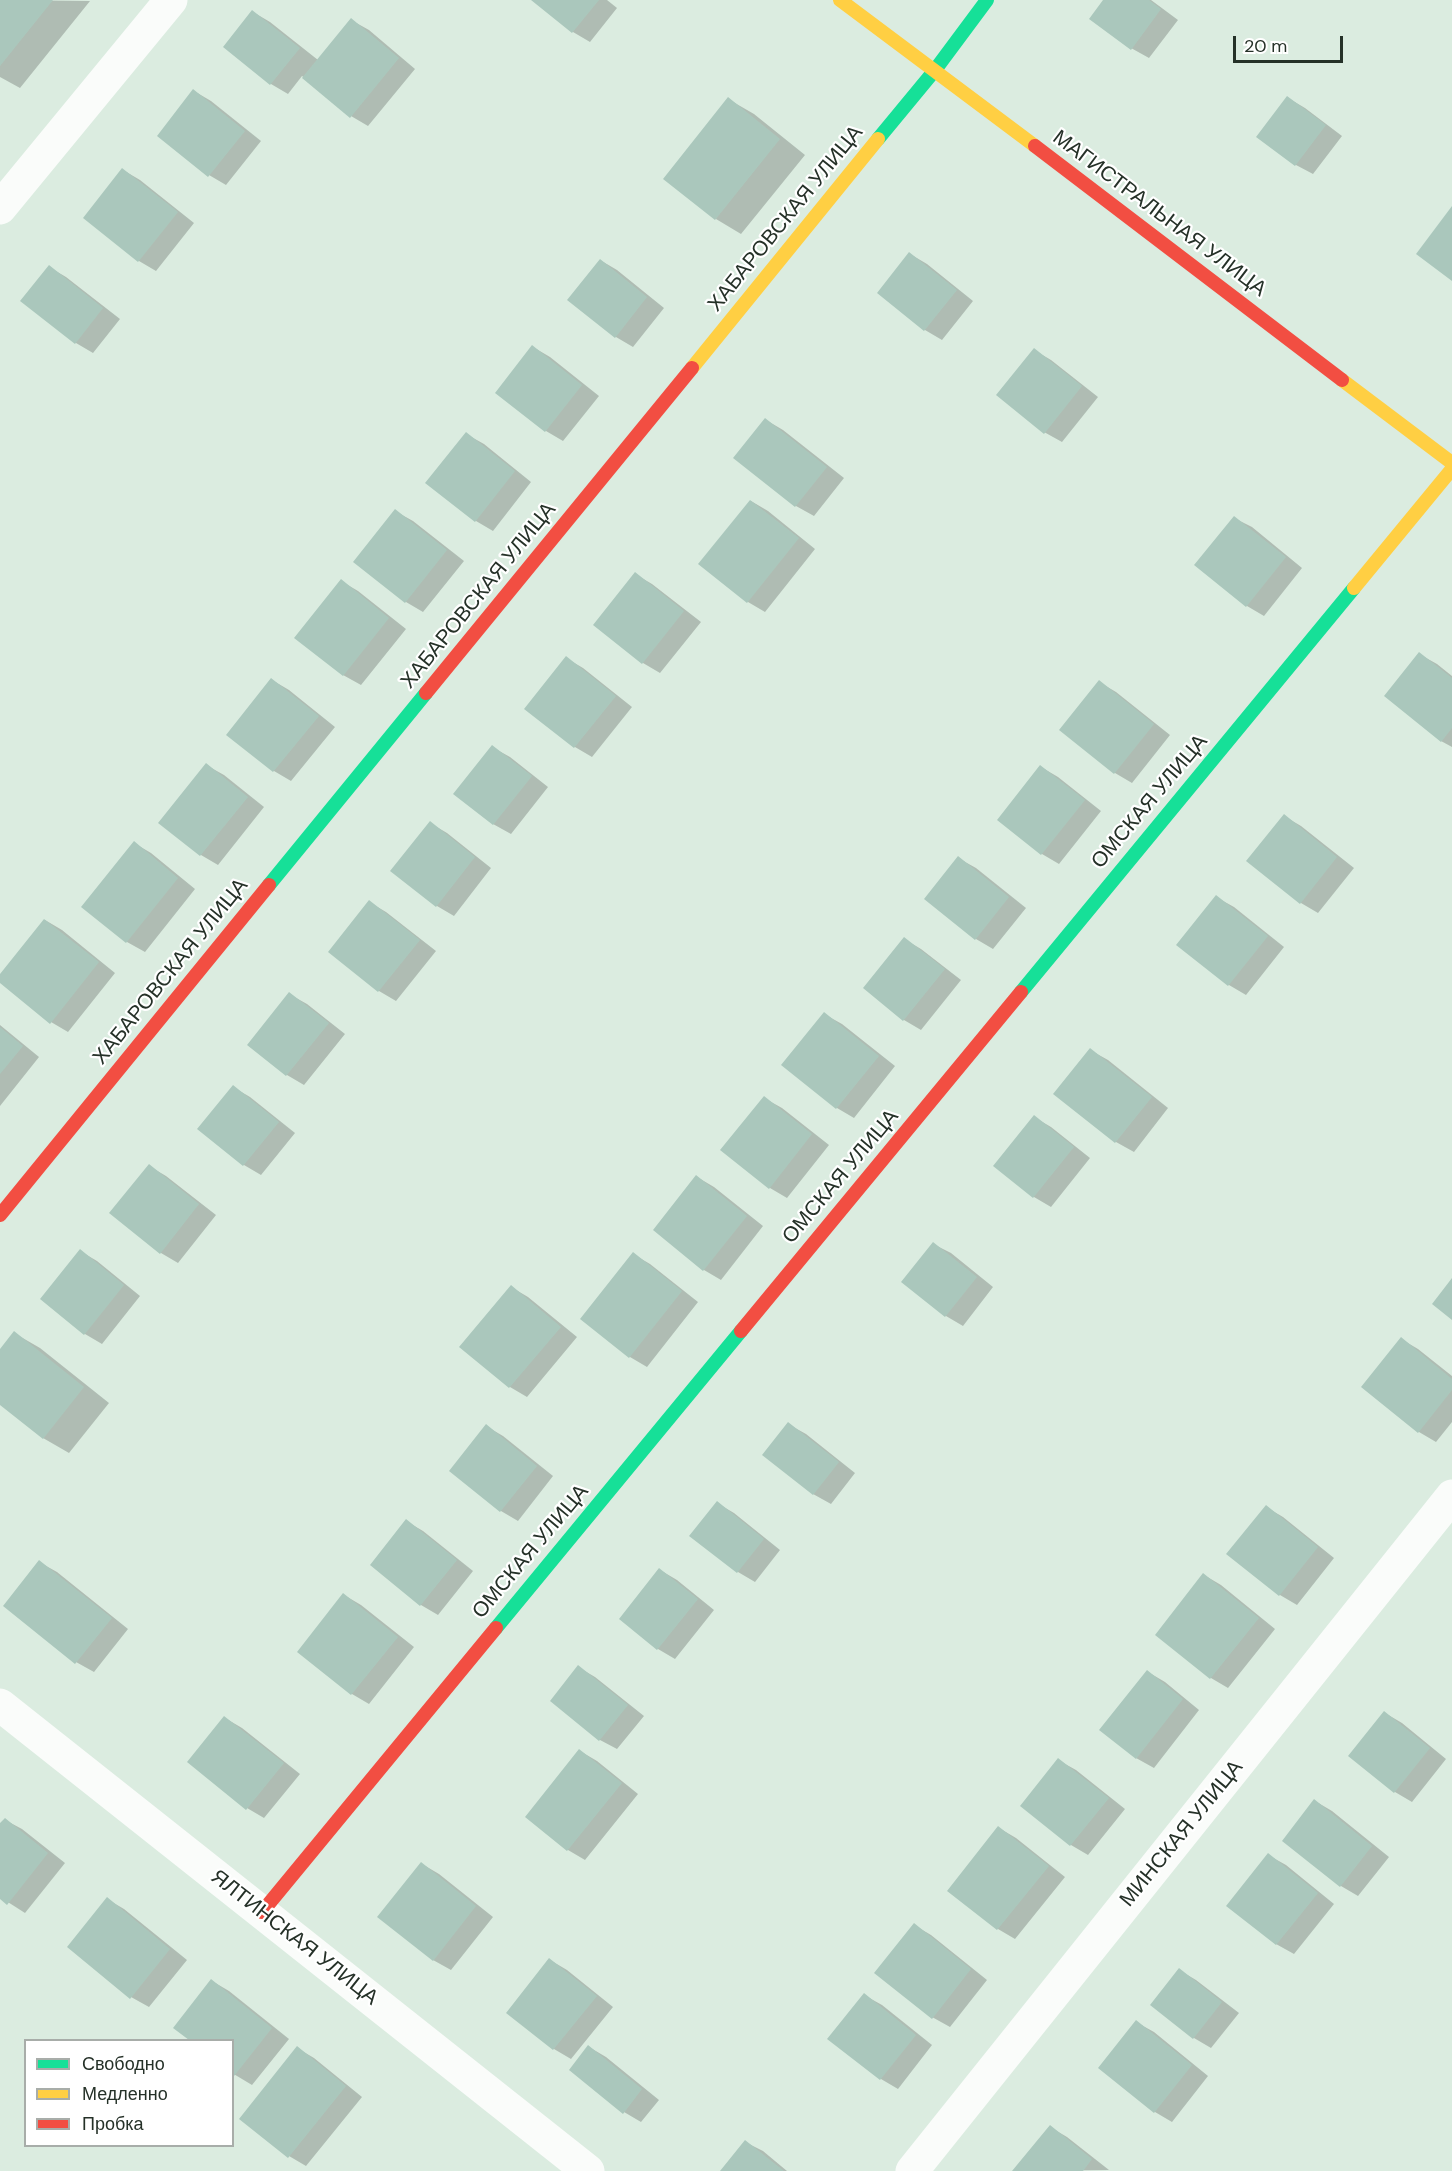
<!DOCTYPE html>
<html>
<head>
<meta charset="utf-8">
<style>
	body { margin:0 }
	#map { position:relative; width:1452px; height:2171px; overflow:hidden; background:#dbece0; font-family:"DM Sans",sans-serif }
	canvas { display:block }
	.legend { position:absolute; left:24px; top:2039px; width:210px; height:108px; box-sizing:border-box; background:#fff; border:2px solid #a8ada9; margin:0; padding:8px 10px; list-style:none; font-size:18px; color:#253128 }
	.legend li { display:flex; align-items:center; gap:12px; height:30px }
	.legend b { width:30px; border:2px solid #a8ada9 }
	.scale { position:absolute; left:1233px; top:36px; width:110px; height:27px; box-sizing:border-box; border:3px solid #253128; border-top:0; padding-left:8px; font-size:18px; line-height:21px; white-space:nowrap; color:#253128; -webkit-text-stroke:4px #fff; paint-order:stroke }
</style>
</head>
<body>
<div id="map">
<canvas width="1452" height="2171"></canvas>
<ul class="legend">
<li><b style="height:8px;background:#16e098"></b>Свободно</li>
<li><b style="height:8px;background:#ffcf43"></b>Медленно</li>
<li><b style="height:8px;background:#f24e42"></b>Пробка</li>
</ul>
<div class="scale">20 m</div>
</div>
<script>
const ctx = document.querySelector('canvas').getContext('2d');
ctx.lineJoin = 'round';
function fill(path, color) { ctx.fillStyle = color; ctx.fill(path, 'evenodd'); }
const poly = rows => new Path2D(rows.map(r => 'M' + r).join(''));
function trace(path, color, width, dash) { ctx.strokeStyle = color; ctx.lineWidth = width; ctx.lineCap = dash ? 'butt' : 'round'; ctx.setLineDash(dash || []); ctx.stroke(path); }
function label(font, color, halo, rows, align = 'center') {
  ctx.font = font + ' "DM Sans",sans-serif'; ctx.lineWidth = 4.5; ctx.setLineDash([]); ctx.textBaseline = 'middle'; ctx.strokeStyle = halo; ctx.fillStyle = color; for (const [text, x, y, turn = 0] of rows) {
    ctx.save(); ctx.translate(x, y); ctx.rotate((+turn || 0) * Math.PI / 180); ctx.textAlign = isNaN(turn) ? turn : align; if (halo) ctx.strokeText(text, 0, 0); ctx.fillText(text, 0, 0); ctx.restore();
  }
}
fill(poly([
	[0,0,90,1,20,88,0,77],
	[534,0,607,0,617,8,590,42,573,32],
	[1105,0,1151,0,1178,20,1149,58,1131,48],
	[253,12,270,22,318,60,351,20,369,30,415,69,368,126,351,116,302,76,288,94,271,84],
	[194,91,211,101,261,141,226,185,209,175],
	[1288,98,1305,108,1342,136,1313,174,1296,165],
	[728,99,754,114,805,155,741,234,716,219],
	[123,170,140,180,194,223,156,271,139,261,85,218],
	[910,254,927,264,973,301,942,340,925,330,879,293],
	[600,260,617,270,664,308,633,347,616,337],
	[49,267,66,277,120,319,93,353,76,343],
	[533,347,550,357,599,396,563,441,546,431,497,392],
	[1034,350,1051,360,1098,397,1062,442,1044,432],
	[766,420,783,430,844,478,814,516,796,506,735,457],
	[466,434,484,444,531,482,493,531,476,521],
	[751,501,768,511,815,549,765,612,748,602,701,564],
	[395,511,413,521,464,561,423,612,406,602,355,561],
	[1234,518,1252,527,1302,568,1264,616,1247,606],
	[635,574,652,584,701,622,660,673,643,663,595,625],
	[341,581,358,591,406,629,361,685,343,675],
	[1419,654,1437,664,1452,676,1452,747,1441,741],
	[566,658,583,668,632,707,592,757,575,747,526,708],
	[272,680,289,690,335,727,291,781,274,771,228,734],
	[1099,682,1116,692,1170,735,1132,783,1115,773],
	[492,747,510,757,548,787,511,834,493,824],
	[206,765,224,775,264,807,218,865,201,855,160,823],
	[1041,767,1058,777,1101,811,1059,864,1042,854],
	[1284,816,1301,826,1354,868,1318,913,1301,903],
	[430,823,447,833,491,868,454,916,437,906],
	[134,843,151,853,195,889,145,952,127,942,83,906],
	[958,858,976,868,1026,908,993,949,976,939],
	[1216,897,1234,907,1284,947,1246,995,1229,985],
	[369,902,386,912,436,951,396,1001,379,991,330,951],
	[45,920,62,930,115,973,68,1032,51,1022,0,981,0,977],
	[904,939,921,949,961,980,921,1030,904,1020],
	[289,994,307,1004,345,1034,304,1085,287,1075,249,1045],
	[824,1014,842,1024,895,1066,854,1118,837,1108],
	[0,1025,39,1057,0,1106],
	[1090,1050,1108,1060,1168,1108,1134,1152,1116,1142,1055,1094],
	[233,1087,250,1097,295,1133,261,1175,244,1165,199,1129],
	[764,1098,782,1108,829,1145,787,1198,770,1188,722,1150],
	[1034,1117,1051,1127,1090,1158,1051,1207,1034,1197,995,1166],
	[149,1166,166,1176,216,1215,178,1263,161,1253],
	[697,1177,714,1187,763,1226,721,1280,704,1270],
	[933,1244,951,1253,993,1287,963,1326,946,1316],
	[80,1251,97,1261,140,1296,102,1344,85,1334],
	[633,1254,650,1264,698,1302,647,1367,630,1357],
	[511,1287,528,1297,577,1337,527,1397,510,1387,461,1346],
	[14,1333,40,1348,109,1403,69,1453,43,1438,0,1404,0,1351],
	[1401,1339,1418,1349,1452,1376,1452,1422,1436,1442,1419,1432,1363,1387],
	[788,1424,806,1434,855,1473,831,1504,813,1494],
	[486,1426,503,1436,553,1476,518,1521,501,1511],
	[717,1503,734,1513,780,1550,755,1582,738,1572],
	[1266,1507,1283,1517,1334,1558,1297,1605,1280,1595],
	[406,1521,423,1531,473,1571,438,1615,421,1605,372,1565],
	[39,1562,57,1572,128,1629,94,1672,76,1662,5,1605],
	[660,1570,677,1580,714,1610,675,1659,658,1649,621,1619],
	[1204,1575,1221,1585,1275,1629,1228,1688,1211,1678,1157,1634],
	[344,1595,361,1605,414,1647,369,1704,352,1694],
	[578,1667,595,1677,644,1716,617,1749,600,1740],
	[1148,1672,1165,1682,1199,1710,1154,1768,1136,1758],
	[1385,1713,1402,1723,1446,1759,1412,1802,1395,1792],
	[225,1718,242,1728,300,1774,264,1818,247,1808],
	[580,1751,597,1761,638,1794,585,1860,568,1850,527,1817],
	[1058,1760,1076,1770,1125,1809,1088,1855,1071,1845,1022,1806],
	[1315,1801,1332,1811,1389,1857,1358,1896,1341,1886],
	[5,1820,22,1829,65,1863,25,1913,0,1897,0,1826],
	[999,1828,1016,1838,1065,1877,1015,1939,998,1929,949,1890],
	[1268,1855,1286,1865,1334,1904,1294,1954,1276,1944],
	[422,1864,439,1874,493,1917,451,1970,433,1960],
	[107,1899,124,1909,187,1960,149,2007,131,1997],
	[914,1925,931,1935,987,1980,950,2027,932,2017],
	[550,1960,567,1970,613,2007,571,2059,554,2049,508,2013],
	[1179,1970,1196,1980,1239,2013,1211,2048,1194,2038,1152,2004],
	[212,1981,229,1991,289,2039,252,2085,232,2073,232,2040,192,2040,175,2027],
	[864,1995,882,2005,932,2045,898,2089,881,2079],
	[1136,2022,1154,2032,1208,2076,1172,2122,1155,2112],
	[589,2047,606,2057,659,2100,641,2122,624,2112],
	[297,2048,314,2058,362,2097,306,2166,289,2156],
	[1050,2127,1067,2137,1109,2170,1014,2171],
	[745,2142,763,2151,787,2171,722,2171]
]), '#0003');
fill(poly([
	[0,0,53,0,0,66],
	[531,0,599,0,572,33],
	[1103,0,1149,0,1161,9,1131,50,1089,19],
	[252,10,300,48,270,85,223,47],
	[351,18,399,58,350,118,302,78],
	[193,89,245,131,208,177,157,136],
	[1287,96,1326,125,1295,166,1256,137],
	[728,97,780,139,715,220,663,179],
	[122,168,178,212,138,262,83,218],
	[1452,206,1452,281,1416,254],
	[909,252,957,290,924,331,877,293],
	[600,259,647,297,615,338,567,300],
	[49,265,103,308,75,344,20,301],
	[532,345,582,385,545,432,495,393],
	[1034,348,1082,386,1044,434,996,395],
	[765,418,827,467,795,507,733,458],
	[466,432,515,471,475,522,425,483],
	[750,500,799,538,747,603,698,564],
	[395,509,447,550,405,603,353,562],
	[1234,516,1286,557,1246,607,1194,565],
	[635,572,684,611,642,664,593,625],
	[341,579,389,618,343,676,294,638],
	[1419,652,1452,678,1452,728,1441,742,1384,696],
	[566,656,616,696,574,748,524,709],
	[271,678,319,716,273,772,226,735],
	[1099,680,1154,724,1114,774,1059,730],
	[492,745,532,776,493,825,453,794],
	[206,763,248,797,200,856,158,823],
	[1040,765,1085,800,1041,855,997,820],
	[1284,814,1337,857,1300,904,1246,861],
	[430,821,475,857,436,907,390,871],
	[134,841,178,878,126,943,81,907],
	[958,856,1009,897,975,940,924,899],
	[1216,895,1268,936,1228,986,1176,945],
	[369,900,420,940,378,992,328,952],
	[44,919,99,962,50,1024,0,983,0,974],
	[904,937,945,969,903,1021,863,988],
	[289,992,329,1023,286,1076,247,1045],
	[824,1012,879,1056,836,1109,781,1065],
	[0,1027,23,1046,0,1074],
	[1090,1048,1152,1097,1115,1143,1053,1094],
	[233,1085,279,1122,243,1166,197,1129],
	[764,1096,812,1134,769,1189,720,1150],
	[1034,1115,1074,1147,1033,1198,993,1166],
	[149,1164,199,1204,160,1254,109,1213],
	[696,1175,747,1216,703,1271,653,1230],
	[933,1242,977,1277,945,1317,901,1282],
	[80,1249,124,1285,84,1335,40,1299],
	[633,1252,682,1291,629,1358,580,1319],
	[1452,1278,1452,1320,1432,1304],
	[511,1285,561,1327,509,1388,459,1347],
	[14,1331,84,1387,43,1439,0,1405,0,1349],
	[1401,1337,1452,1379,1452,1390,1418,1433,1361,1387],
	[788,1422,839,1462,813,1495,762,1455],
	[486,1424,537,1466,500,1512,449,1471],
	[717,1501,764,1539,737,1573,689,1536],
	[1266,1505,1318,1547,1279,1596,1226,1554],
	[406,1519,457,1560,420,1606,370,1565],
	[39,1560,112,1618,75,1664,3,1606],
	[659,1568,698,1599,657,1650,619,1619],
	[1203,1573,1259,1618,1210,1679,1155,1635],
	[343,1593,398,1637,351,1695,297,1652],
	[578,1665,628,1705,599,1741,550,1701],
	[1147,1670,1183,1699,1136,1759,1099,1730],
	[1384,1711,1430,1748,1394,1793,1348,1756],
	[224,1716,284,1763,246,1810,187,1762],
	[579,1749,622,1783,567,1851,525,1817],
	[1058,1758,1109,1798,1070,1846,1020,1806],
	[1314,1799,1372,1846,1340,1887,1282,1841],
	[5,1818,48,1853,7,1905,0,1899,0,1823],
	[998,1826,1049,1866,997,1930,947,1891],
	[1268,1853,1318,1893,1276,1945,1226,1906],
	[421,1862,476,1906,433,1961,377,1917],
	[107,1897,170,1949,130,1999,67,1947],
	[914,1923,971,1969,932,2019,874,1973],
	[549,1958,597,1996,553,2050,506,2013],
	[1179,1968,1222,2002,1193,2039,1150,2005],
	[211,1979,272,2028,234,2076,232,2040,189,2040,173,2028],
	[864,1993,916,2035,880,2080,827,2039],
	[1136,2020,1192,2065,1154,2113,1098,2068],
	[588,2045,642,2089,623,2114,569,2070],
	[297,2046,346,2086,288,2158,239,2119],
	[1050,2125,1092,2159,1083,2171,1012,2171],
	[745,2140,784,2171,720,2171]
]), '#aac7bc');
trace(poly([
	[0,208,171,0],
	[0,1705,588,2171],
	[912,2171,1452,1496]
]), '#fafcfa', 33);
trace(poly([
	[878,139,935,70,987,0],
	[269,885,426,693],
	[1021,992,1354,588],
	[496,1628,741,1331]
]), '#16e098', 14);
trace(poly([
	[840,0,1035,146],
	[692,368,878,139],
	[1342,380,1452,463],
	[1354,588,1452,469]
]), '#ffcf43', 14);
trace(poly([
	[1035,146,1342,380],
	[426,693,692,368],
	[0,1215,269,885],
	[741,1331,1021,992],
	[262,1912,496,1628]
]), '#f24e42', 14);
label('21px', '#253128', '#fff', [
	["МАГИСТРАЛЬНАЯ УЛИЦА",1159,214,37],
	["ХАБАРОВСКАЯ УЛИЦА",786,219,-51],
	["ХАБАРОВСКАЯ УЛИЦА",479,596,-51],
	["ОМСКАЯ УЛИЦА",1150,802,-50],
	["ХАБАРОВСКАЯ УЛИЦА",171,972,-51],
	["ОМСКАЯ УЛИЦА",841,1177,-50],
	["ОМСКАЯ УЛИЦА",531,1552,-50],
	["МИНСКАЯ УЛИЦА",1182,1834,-51],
	["ЯЛТИНСКАЯ УЛИЦА",294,1938,38]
]);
</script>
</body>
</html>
